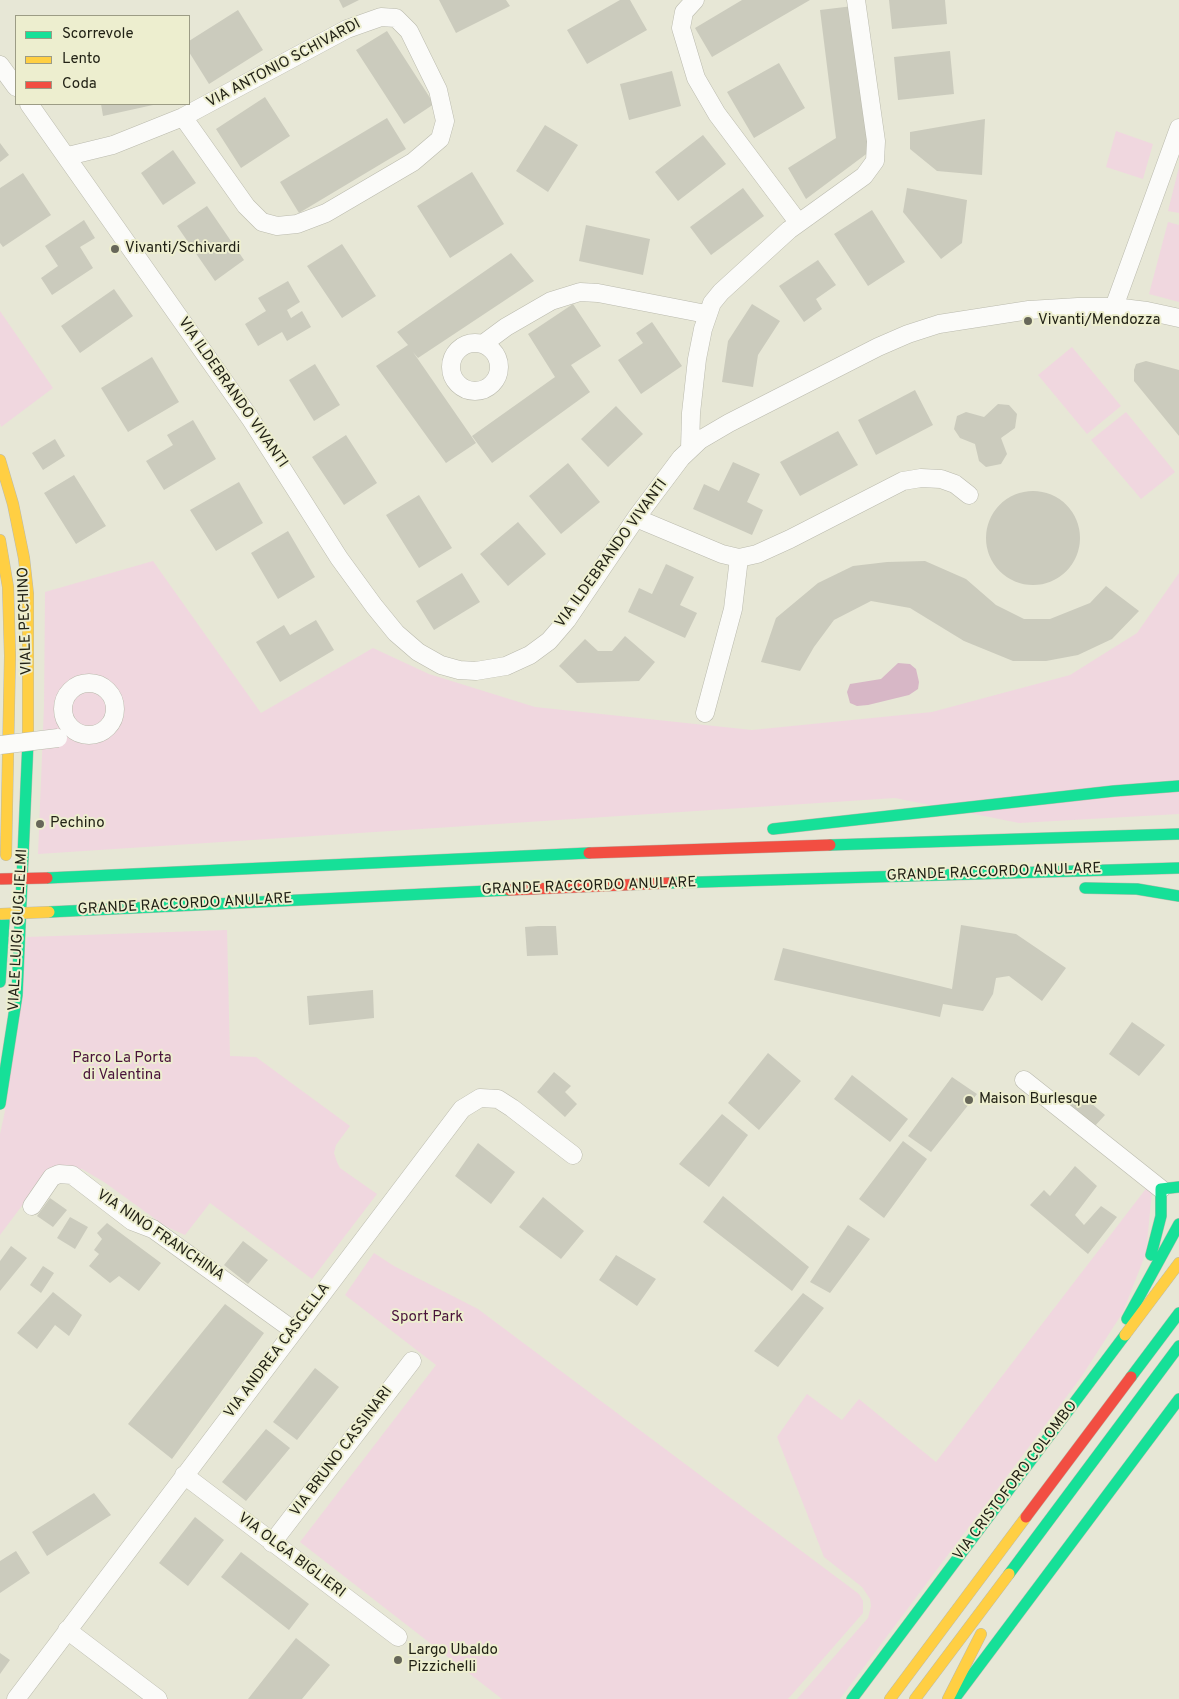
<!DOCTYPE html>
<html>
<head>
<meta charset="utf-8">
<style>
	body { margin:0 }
	#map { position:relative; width:1179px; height:1699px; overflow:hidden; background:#e7e7d6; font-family:Overpass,sans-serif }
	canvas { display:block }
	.legend { position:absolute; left:15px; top:15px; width:175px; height:90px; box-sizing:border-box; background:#edeecf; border:1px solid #9c9c85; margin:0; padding:6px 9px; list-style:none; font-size:15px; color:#222216 }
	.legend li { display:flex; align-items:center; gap:10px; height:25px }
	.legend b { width:25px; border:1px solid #9c9c85 }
</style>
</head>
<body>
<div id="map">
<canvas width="1179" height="1699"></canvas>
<ul class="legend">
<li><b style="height:6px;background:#16e098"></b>Scorrevole</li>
<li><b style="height:6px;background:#ffcf43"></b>Lento</li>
<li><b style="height:6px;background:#f24e42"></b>Coda</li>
</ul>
</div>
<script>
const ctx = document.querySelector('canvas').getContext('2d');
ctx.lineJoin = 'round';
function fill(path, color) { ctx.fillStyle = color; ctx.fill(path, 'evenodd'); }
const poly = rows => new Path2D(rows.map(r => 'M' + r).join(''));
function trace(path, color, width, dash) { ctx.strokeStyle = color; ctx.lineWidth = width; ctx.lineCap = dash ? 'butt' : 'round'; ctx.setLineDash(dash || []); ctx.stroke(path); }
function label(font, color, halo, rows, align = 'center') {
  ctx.font = font + ' Overpass,sans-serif'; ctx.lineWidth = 4; ctx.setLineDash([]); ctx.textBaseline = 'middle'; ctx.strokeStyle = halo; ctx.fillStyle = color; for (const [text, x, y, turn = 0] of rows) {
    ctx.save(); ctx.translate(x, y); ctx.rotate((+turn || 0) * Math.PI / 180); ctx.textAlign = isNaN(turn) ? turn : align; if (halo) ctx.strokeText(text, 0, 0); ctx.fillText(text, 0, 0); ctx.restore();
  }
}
fill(poly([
	[1116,131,1153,144,1143,179,1106,167],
	[1179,167,1179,213,1168,211],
	[1168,222,1179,225,1179,302,1149,294],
	[0,311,53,388,1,427,0,423],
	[1072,347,1121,406,1087,434,1038,375],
	[1126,412,1175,472,1141,499,1091,440],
	[153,561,261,713,373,648,429,674,535,707,752,730,932,712,1070,675,1137,633,1179,573,1179,814,1019,823,895,798,38,854,44,706,45,592],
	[227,930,230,1056,256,1057,350,1126,336,1145,334,1153,337,1162,340,1168,377,1194,312,1279,210,1203,185,1235,165,1226,104,1182,82,1169,51,1167,0,1235,0,1134,5,1111,27,937],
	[1148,1186,1152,1191,1146,1253,1123,1312,1082,1376,840,1699,797,1699,868,1618,871,1606,870,1599,862,1587,824,1557,777,1437,807,1394,842,1420,859,1399,936,1462],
	[374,1253,394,1266,478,1309,859,1594,863,1601,863,1613,788,1699,502,1699,300,1542,436,1365,345,1295]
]), '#f0d7df');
fill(poly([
	[898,663,910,664,916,669,919,682,918,689,909,695,868,705,857,706,850,703,847,692,850,684,881,679]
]), '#d7b7c6');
fill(poly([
	[339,0,359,0,343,8],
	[439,0,506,0,510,6,456,33],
	[620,0,630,0,647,30,587,64,567,30],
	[742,0,810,0,712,57,695,28],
	[889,0,945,0,947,24,892,29],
	[853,6,869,152,806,199,788,168,836,138,820,10],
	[238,10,263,50,209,84,189,52,189,41],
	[387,31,434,104,404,124,356,50],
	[950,51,954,94,898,100,894,57],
	[779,63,805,108,754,138,727,92],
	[672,71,681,106,629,120,620,84],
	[265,97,290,136,241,168,216,129],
	[101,104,153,104,153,105,103,116],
	[387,118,406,149,299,213,280,182],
	[985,119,982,175,937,171,910,149,910,132],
	[545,125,578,145,548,192,516,171],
	[703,135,726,164,678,201,655,172],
	[0,143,9,155,0,162],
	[173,150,196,183,163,205,141,173],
	[472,172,504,224,450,258,417,206],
	[23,173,51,215,3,247,0,243,0,188],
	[743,188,764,216,711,255,690,227],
	[907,188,967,200,962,243,941,259,903,212],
	[207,206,244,260,215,281,177,226],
	[872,210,905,262,868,286,834,234],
	[84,220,95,238,80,247,93,268,52,295,41,278,58,266,45,246],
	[586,225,650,239,643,275,579,261],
	[342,244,376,296,342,318,307,266],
	[511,253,534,281,418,358,413,352,476,443,446,463,376,366,408,345,397,332],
	[818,260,836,285,816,299,822,309,804,322,779,286],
	[288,281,300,302,287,310,291,318,302,311,311,327,287,341,282,332,258,346,245,324,266,311,258,298],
	[114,289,133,316,80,353,61,326],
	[573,304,601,346,571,365,590,392,492,463,472,436,555,377,528,334],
	[752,304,780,321,758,355,753,387,722,382,728,341],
	[652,322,682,366,641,394,618,360,643,343,636,333],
	[152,357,179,402,128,432,101,388],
	[1146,361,1179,370,1179,436,1134,381,1134,370,1136,364],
	[315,364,340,405,314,421,289,380],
	[915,390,933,425,876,455,858,420],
	[998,404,1009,405,1017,414,1015,428,1001,438,1007,454,1001,464,986,467,979,461,975,444,960,438,954,429,957,416,966,412,984,417],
	[616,406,643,434,608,467,581,439],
	[193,420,216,459,164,490,146,461,173,445,167,435],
	[838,431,858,465,800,496,780,462],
	[346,435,377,483,344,505,312,457],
	[55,439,65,456,43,470,32,453],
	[733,462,760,474,747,502,763,510,752,535,693,509,704,484,719,491],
	[568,463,600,502,561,534,529,496],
	[74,475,106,526,76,544,44,493],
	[239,482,263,523,216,551,190,510],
	'986 538a47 47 0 1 1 94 0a47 47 0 1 1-94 0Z',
	[419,495,452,548,419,568,386,515],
	[518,522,546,554,508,586,480,554],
	[288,531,315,577,278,599,251,553],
	[925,561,966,579,996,605,1024,619,1050,619,1090,603,1106,586,1139,611,1112,639,1078,655,1046,661,1013,661,964,641,910,608,871,601,834,620,814,647,800,671,761,662,776,618,818,583,853,566,887,562],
	[666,564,694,577,680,605,697,613,685,638,628,612,639,588,652,594],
	[462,573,480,602,434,630,416,601],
	[316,620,334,650,280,682,256,642,284,625,290,635],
	[625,636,655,662,639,681,577,683,559,666,585,639,598,651,612,651],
	[961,925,1016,934,1066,968,1042,1001,1009,976,996,978,993,994,983,1011,943,1004,940,1017,774,980,783,948,952,989],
	[538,926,556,926,558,955,527,956,525,927],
	[373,990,374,1018,309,1025,307,996],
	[1132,1022,1165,1045,1139,1076,1109,1054],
	[768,1053,801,1081,759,1130,728,1103],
	[554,1072,571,1086,565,1092,577,1104,565,1117,537,1092],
	[852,1075,908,1119,890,1142,834,1099],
	[952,1077,977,1094,931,1152,908,1136],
	[1079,1093,1105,1115,1093,1128,1066,1106],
	[722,1114,748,1135,709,1187,679,1164],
	[903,1141,927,1159,884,1218,859,1199],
	[478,1143,515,1172,491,1204,455,1176],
	[1075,1166,1097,1186,1075,1215,1084,1225,1101,1206,1117,1217,1088,1254,1030,1205,1044,1190,1050,1196],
	[723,1196,809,1267,792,1291,703,1222],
	[543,1197,584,1231,561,1259,519,1227],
	[50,1198,67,1210,53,1227,37,1216],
	[70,1217,88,1227,75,1249,57,1238],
	[107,1223,161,1263,139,1291,119,1276,110,1283,89,1266,99,1254,94,1250,102,1239,97,1233],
	[848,1225,870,1239,830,1293,810,1282],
	[243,1241,268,1260,248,1284,224,1265],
	[11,1246,27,1258,0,1291,0,1261],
	[616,1255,656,1279,637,1306,599,1280],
	[43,1266,54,1273,41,1293,30,1285],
	[53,1292,82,1315,69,1336,55,1325,37,1349,17,1333],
	[803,1293,824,1308,778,1367,754,1351],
	[225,1304,264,1333,172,1459,128,1424],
	[315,1368,339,1387,297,1440,273,1422],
	[266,1429,290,1448,246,1501,222,1482],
	[94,1493,111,1515,47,1556,32,1532],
	[195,1517,224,1540,188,1586,159,1563],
	[16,1551,30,1573,0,1593,0,1561],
	[241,1552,309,1604,289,1630,221,1577],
	[296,1638,330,1665,302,1699,248,1699],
	[0,1653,10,1660,0,1674]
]), '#cbcbbd');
const street = poly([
	[695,0,684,12,681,28,696,78,717,114,798,222],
	[0,65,16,87],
	[29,104,250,418,339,558,374,606,396,633,418,652,441,665,459,670,476,671,506,666,530,655,549,641,567,620,636,518,681,458,700,440,729,423,878,347,908,334,939,324,1029,310,1078,307,1114,307,1147,311,1179,318],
	[68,156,113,145,183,117,347,29,381,17,396,18,409,31,438,90,445,121,440,139,413,162,326,213,297,224,277,226,262,222,246,206,183,117],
	[1114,307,1179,128],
	'451 367a24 24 0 1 1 48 0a24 24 0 1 1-48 0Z',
	[483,344,506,327,551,301,580,292,598,293,706,314],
	[690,449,691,413,697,359,703,329,712,303,721,292,789,230,864,176,875,161,876,141,856,0],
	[636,518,722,554,739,558,757,554,790,539,903,481,921,478,941,479,955,484,969,495],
	'63 709a26 26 0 1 1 52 0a26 26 0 1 1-52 0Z',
	[705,713,733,609,739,558],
	[1024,1080,1161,1189],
	[32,1206,52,1177,59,1174,72,1175,132,1221,153,1229,293,1330],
	[184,1475,398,1637],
	[272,1543,412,1361],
	[67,1630,158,1699],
	[16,1699,462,1109,480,1098,498,1099,512,1108,573,1155]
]);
const fast = poly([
	[773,829,1114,791,1179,786],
	[830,845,1179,834],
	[47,878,589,853],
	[668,883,1179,868],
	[1085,888,1137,889,1179,896],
	[49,912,509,890],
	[0,982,4,920],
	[0,1104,17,995,28,741],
	[1151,1255,1161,1216,1161,1189,1179,1187],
	[1127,1319,1179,1224],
	[1131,1377,1179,1313],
	[1009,1574,1179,1346],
	[955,1698,1179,1399],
	[852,1699,1125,1335]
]);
const slow = poly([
	[0,460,13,504,24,558,28,594,28,741],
	[0,540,8,587,10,656,6,855],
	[1125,1335,1179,1263],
	[890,1699,1026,1517],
	[915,1699,1009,1574],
	[948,1699,981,1634]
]);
const jam = poly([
	[589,853,830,845],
	[509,890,668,883],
	[1026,1517,1131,1377]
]);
trace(street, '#babaad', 19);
trace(fast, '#babaad', 12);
trace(slow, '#babaad', 12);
trace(jam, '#babaad', 12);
trace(street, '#fbfbf9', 18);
trace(fast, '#16e098', 11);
trace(slow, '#ffcf43', 11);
trace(jam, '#f24e42', 11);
const streetBridge = poly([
	[0,745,58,738]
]);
const slowBridge = poly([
	[0,914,49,912]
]);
const jamBridge = poly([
	[0,879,47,878]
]);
trace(streetBridge, '#babaad', 19, []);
trace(slowBridge, '#babaad', 12, []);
trace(jamBridge, '#babaad', 12, []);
trace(streetBridge, '#fbfbf9', 18);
trace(slowBridge, '#ffcf43', 11);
trace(jamBridge, '#f24e42', 11);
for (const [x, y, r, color] of [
	[115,249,5,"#676759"],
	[1028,321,5,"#676759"],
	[40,824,5,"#676759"],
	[969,1100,5,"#676759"],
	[398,1660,5,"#676759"]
]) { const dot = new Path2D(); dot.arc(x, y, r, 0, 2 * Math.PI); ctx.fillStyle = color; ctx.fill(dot); trace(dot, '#edeecf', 2); }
label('15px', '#222216', '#edeecf', [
	["VIA ANTONIO SCHIVARDI",284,64,-28],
	["VIA ILDEBRANDO VIVANTI",232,393,55],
	["VIA ILDEBRANDO VIVANTI",612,554,-54],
	["VIALE PECHINO",26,621,-92],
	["GRANDE RACCORDO ANULARE",994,873,-2],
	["GRANDE RACCORDO ANULARE",589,887,-2],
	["GRANDE RACCORDO ANULARE",185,905,-3],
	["VIALE LUIGI GUGLIELMI",19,930,-87],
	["VIA NINO FRANCHINA",160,1236,34],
	["VIA ANDREA CASCELLA",278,1351,-53],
	["VIA BRUNO CASSINARI",342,1452,-53],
	["VIA CRISTOFORO COLOMBO",1016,1481,-53],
	["VIA OLGA BIGLIERI",291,1556,37]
]);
label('15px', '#222216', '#edeecf', [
	["Vivanti/Schivardi",125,249],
	["Vivanti/Mendozza",1038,321],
	["Pechino",50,824],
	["Maison Burlesque",979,1100],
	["Largo Ubaldo",408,1651],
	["Pizzichelli",408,1668]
], 'left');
label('15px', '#49123a', '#edeecf', [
	["Parco La Porta",122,1059],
	["di Valentina",122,1076],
	["Sport Park",427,1318]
]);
</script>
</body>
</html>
